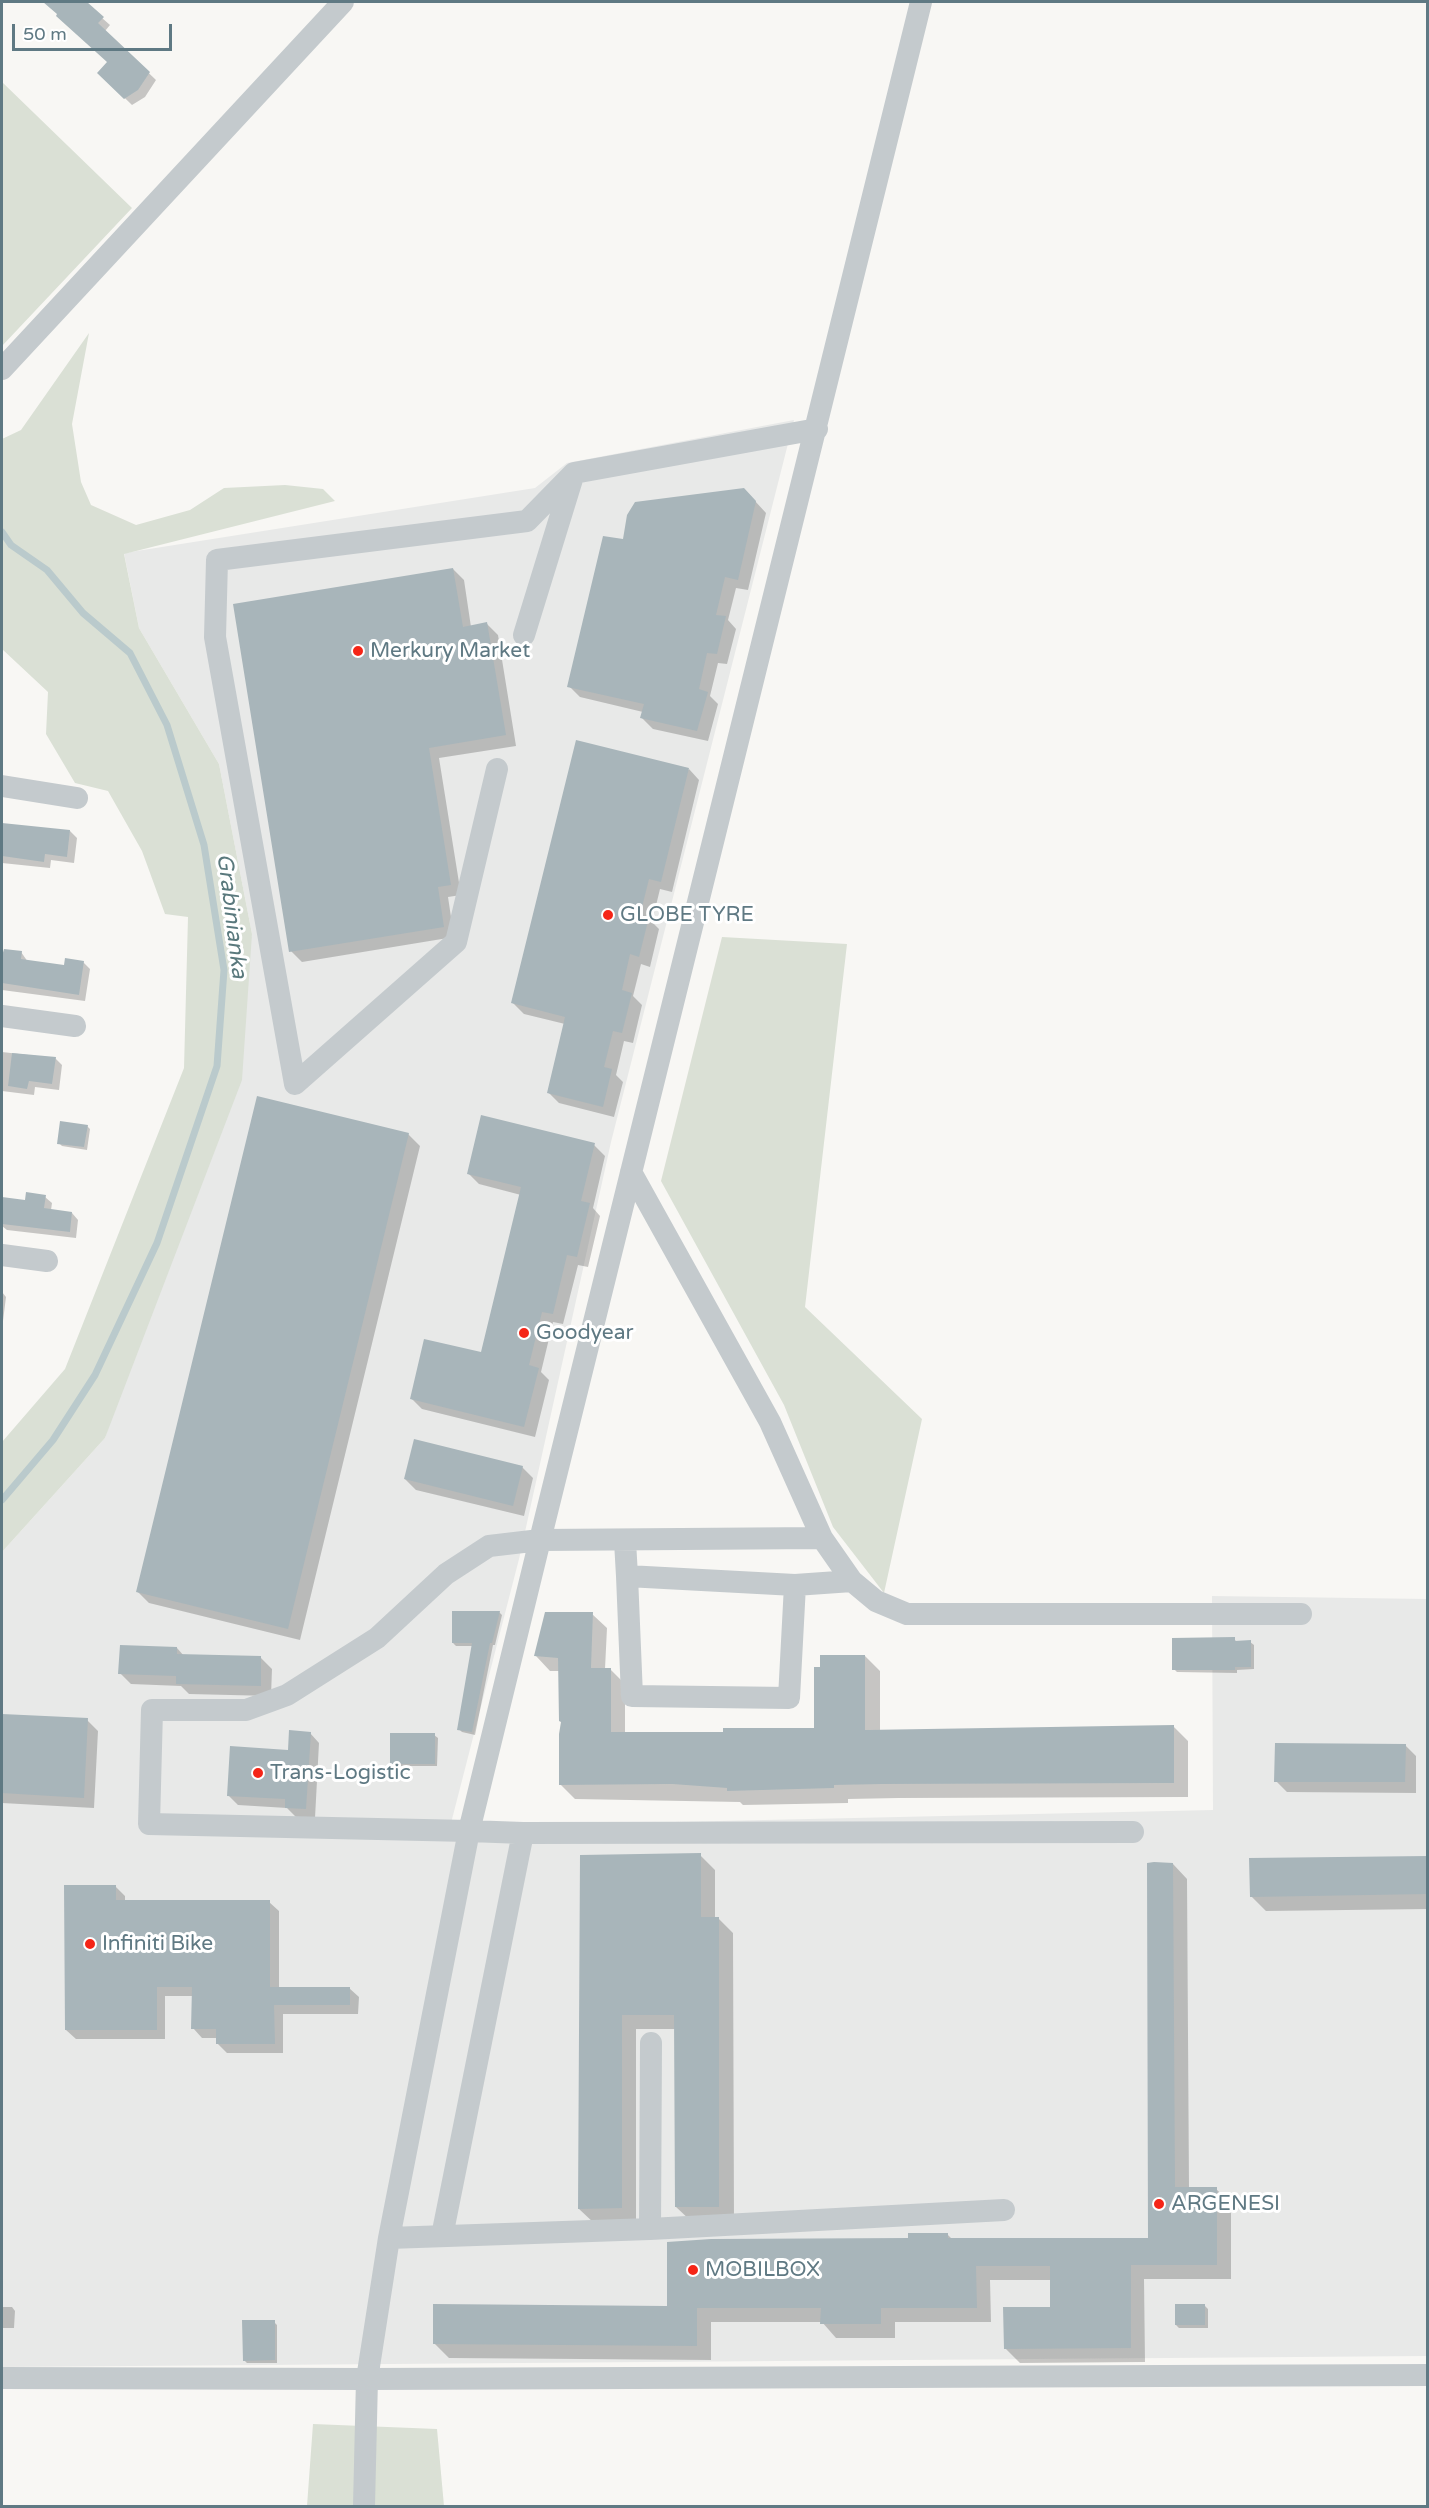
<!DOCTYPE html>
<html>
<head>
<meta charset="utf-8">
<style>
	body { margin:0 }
	#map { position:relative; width:1429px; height:2508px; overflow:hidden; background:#f8f7f4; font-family:"Varela Round",sans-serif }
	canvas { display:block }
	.frame { position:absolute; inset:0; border:3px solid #5f7983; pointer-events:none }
	.scale { position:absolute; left:12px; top:24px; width:160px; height:27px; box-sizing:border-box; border:3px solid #5f7983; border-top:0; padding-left:8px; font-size:18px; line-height:21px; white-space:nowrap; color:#5f7983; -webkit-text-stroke:4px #fff; paint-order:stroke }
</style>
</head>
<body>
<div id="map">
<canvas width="1429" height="2508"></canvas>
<div class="frame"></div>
<div class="scale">50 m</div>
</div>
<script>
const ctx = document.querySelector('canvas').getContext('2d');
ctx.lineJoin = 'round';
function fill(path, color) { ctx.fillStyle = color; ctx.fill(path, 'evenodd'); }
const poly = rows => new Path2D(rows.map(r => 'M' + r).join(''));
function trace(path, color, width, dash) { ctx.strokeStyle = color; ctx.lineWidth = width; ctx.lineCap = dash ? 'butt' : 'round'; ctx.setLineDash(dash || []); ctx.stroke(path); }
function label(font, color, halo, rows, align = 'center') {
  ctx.font = font + ' "Varela Round",sans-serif'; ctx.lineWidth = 6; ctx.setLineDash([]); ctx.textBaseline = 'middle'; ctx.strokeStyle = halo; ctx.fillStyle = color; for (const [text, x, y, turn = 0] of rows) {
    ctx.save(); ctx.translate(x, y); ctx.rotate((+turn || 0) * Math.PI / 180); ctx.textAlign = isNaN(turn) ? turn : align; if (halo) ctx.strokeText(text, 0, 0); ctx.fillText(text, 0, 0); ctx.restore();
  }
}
fill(poly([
	[794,420,611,1142,519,1559,450,1827,1213,1810,1212,1596,1427,1599,1427,2356,2,2367,2,1552,105,1438,252,934,219,764,139,628,124,553,535,488,567,463]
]), '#e8e9e8');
fill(poly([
	[2,82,132,208,2,346],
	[89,333,72,424,81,482,91,505,136,525,190,510,224,488,285,485,323,489,335,501,124,554,139,628,219,764,252,934,242,1080,105,1438,2,1552,2,1442,65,1369,184,1068,188,917,165,914,142,851,108,791,75,783,46,734,48,692,2,649,2,439,21,430],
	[722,937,847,944,805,1307,922,1419,884,1593,833,1527,784,1405,661,1181],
	[313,2424,437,2429,444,2506,307,2506]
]), '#dae0d5');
fill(poly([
	[49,2,84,2,110,25,105,31,156,80,145,97,132,105,99,73,109,62,47,4],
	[755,501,766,513,748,590,736,588,728,620,736,629,727,664,718,663,710,696,718,704,708,741,653,729,642,718,643,712,580,697,569,686,624,541],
	[453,569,464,580,471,627,487,624,498,635,516,746,439,758,461,895,448,897,454,937,302,962,291,951],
	[689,769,699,780,672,892,660,889,652,922,659,929,650,967,641,964,633,996,642,1005,633,1043,624,1041,616,1075,623,1082,614,1117,559,1103,548,1092,565,1024,524,1014,513,1003],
	[2,824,70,831,77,838,74,863,51,860,50,868,2,863],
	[21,952,28,962,65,967,83,962,90,969,85,1001,2,990,2,958],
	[2,1052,55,1058,62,1065,59,1090,35,1087,34,1095,2,1091],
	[87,1126,90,1129,87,1150,62,1146,59,1143],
	[408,1134,420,1146,300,1640,149,1603,137,1591],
	[594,1145,605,1156,593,1208,600,1216,588,1267,578,1265,563,1324,553,1322,541,1372,549,1380,535,1437,422,1409,411,1398,482,1354,521,1195,479,1184,468,1173],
	[45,1197,52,1203,51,1210,72,1213,78,1220,76,1238,7,1230,2,1226,2,1199,26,1202],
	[2,1292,6,1297,3,1321,2,1321],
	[522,1467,533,1478,524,1516,416,1490,405,1479],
	[499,1612,502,1615,495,1645,493,1645,475,1735,462,1732,459,1729,474,1646,456,1646,453,1643],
	[592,1614,607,1628,605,1669,610,1669,625,1684,625,1734,724,1733,815,1729,865,1656,880,1671,880,1732,1173,1726,1188,1741,1188,1797,899,1798,848,1799,848,1803,743,1805,740,1802,575,1799,560,1784,562,1723,560,1671,550,1671,536,1656],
	[1234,1639,1237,1642,1250,1642,1254,1645,1254,1669,1237,1670,1237,1673,1177,1672,1174,1669],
	[177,1648,184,1656,261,1658,272,1669,271,1696,189,1694,181,1686,131,1684,120,1673],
	[2,1716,87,1720,98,1731,94,1808,2,1803],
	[310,1733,319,1743,315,1818,296,1817,287,1808,238,1805,228,1795,290,1751],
	[434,1735,438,1738,437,1766,395,1766,391,1763],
	[1405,1745,1416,1756,1416,1793,1287,1792,1276,1781],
	[700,1855,715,1870,715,1918,718,1918,733,1933,734,2221,691,2221,676,2207,676,2029,636,2029,636,2222,594,2223,579,2209,581,1856],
	[1428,1857,1428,1909,1266,1911,1251,1896],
	[1173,1864,1187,1879,1189,2188,1216,2189,1231,2203,1231,2279,1144,2279,1145,2362,1020,2363,1005,2348,1052,2308,1052,2280,990,2280,991,2322,895,2322,895,2338,836,2338,822,2322,711,2322,711,2360,449,2358,434,2343,668,2307,910,2240,947,2234,953,2240,1150,2239],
	[115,1886,125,1896,125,1901,269,1902,279,1911,279,1988,349,1988,359,1997,358,2014,283,2014,283,2053,227,2053,217,2043,218,2038,202,2038,193,2028,193,1996,165,1996,165,2039,76,2039,66,2030],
	[1205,2306,1208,2309,1208,2328,1179,2328,1176,2325],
	[2,2307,12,2307,15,2311,14,2328,2,2328],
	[274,2322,277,2325,277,2363,247,2363,244,2360]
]), '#0003');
trace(poly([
	[2,532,11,545,47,570,83,613,130,653,167,725,204,845,224,970,217,1066,157,1243,95,1375,53,1440,2,1500]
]), '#bacacc', 7);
fill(poly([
	[43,2,87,2,104,17,98,23,150,72,138,90,124,99,97,73,107,62,56,16,57,14],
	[744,488,756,501,738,580,725,577,716,615,726,616,717,654,707,653,699,689,708,692,697,731,640,718,644,704,567,687,603,536,623,539,627,515,635,502],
	[453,568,463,627,487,622,506,735,429,748,451,885,438,887,444,927,289,952,233,604],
	[576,740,689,768,661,882,649,879,640,915,649,917,639,957,630,954,622,990,632,993,622,1033,613,1031,604,1067,612,1069,603,1107,547,1093,565,1017,511,1003],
	[2,823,70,830,67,857,45,854,44,862,2,856],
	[4,949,22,951,21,959,64,965,65,958,84,961,79,995,2,983,2,956],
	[12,1053,56,1057,52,1084,29,1081,27,1089,8,1086],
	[257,1096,409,1133,288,1629,136,1592],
	[481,1115,595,1143,581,1201,590,1203,577,1257,567,1255,553,1314,542,1312,529,1365,539,1368,524,1427,410,1399,424,1339,481,1352,521,1187,467,1174],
	[60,1121,88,1125,84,1147,57,1144],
	[26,1192,46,1195,44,1208,72,1212,70,1232,2,1224,2,1197,25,1200],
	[414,1439,523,1466,513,1506,404,1479],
	[452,1611,500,1611,492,1643,490,1643,472,1732,457,1730,472,1643,452,1643],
	[545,1612,593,1612,591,1668,611,1668,611,1732,723,1732,723,1728,814,1728,814,1667,820,1667,820,1655,865,1655,865,1730,1174,1725,1174,1783,884,1784,834,1785,834,1788,727,1791,727,1788,672,1784,559,1785,559,1734,561,1722,559,1721,558,1658,534,1656],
	[1235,1637,1235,1641,1251,1640,1251,1667,1235,1667,1235,1670,1172,1670,1172,1638],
	[120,1645,177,1647,177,1654,261,1656,261,1686,176,1684,176,1676,118,1674],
	[2,1714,88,1718,84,1798,2,1793],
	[289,1730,311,1732,306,1809,285,1808,285,1799,227,1796,230,1746,288,1750],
	[390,1733,435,1733,435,1764,390,1764],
	[1275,1743,1406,1744,1405,1782,1274,1782],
	[701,1853,701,1917,719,1917,719,2207,675,2207,674,2015,622,2015,622,2208,578,2209,580,1855],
	[1428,1856,1428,1894,1250,1897,1249,1858],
	[1154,1862,1173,1863,1175,2187,1217,2187,1217,2265,1131,2265,1131,2348,1004,2349,1003,2307,1050,2307,1050,2266,976,2266,977,2308,881,2308,881,2324,820,2324,821,2308,697,2308,697,2346,433,2344,433,2304,667,2306,667,2242,711,2239,908,2238,908,2233,948,2233,948,2238,1148,2238,1147,1863],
	[64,1885,116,1885,116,1900,270,1900,270,1987,350,1987,350,2005,274,2005,275,2044,216,2044,216,2029,191,2029,192,1987,157,1987,157,2030,65,2030],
	[1175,2304,1205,2304,1205,2325,1175,2325],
	[242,2320,275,2320,275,2360,243,2361]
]), '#a8b5ba');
trace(poly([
	[2,369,343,2],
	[524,635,573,476],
	[497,769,456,942,295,1084,215,637,217,560,527,521,574,473,817,429],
	[2,786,77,798],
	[2,1016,75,1026],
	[631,1172,770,1422,822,1538,540,1540,921,2],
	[2,1255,47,1261],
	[822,1538,852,1581,876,1601,907,1614,1301,1614],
	[625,1541,627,1576,632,1696,789,1698,795,1585,627,1576],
	[795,1585,852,1581],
	[523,1833,1133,1832],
	[650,2229,1004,2210],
	[389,2238,650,2229,651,2043],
	[2,2378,367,2379,1428,2375],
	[364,2506,367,2379,389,2238,469,1831,540,1540,489,1546,446,1574,377,1638,287,1695,246,1710,152,1710,149,1824,469,1831,523,1833,442,2236]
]), '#c4cacd', 22);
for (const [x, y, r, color] of [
	[358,651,6,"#f52517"],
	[608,915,6,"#f52517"],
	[524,1333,6,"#f52517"],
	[258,1773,6,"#f52517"],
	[90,1944,6,"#f52517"],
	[1159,2204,6,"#f52517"],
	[693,2270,6,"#f52517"]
]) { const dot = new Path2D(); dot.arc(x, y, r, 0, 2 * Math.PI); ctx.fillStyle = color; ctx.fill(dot); trace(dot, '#fff', 2); }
label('21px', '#5f7983', '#fff', [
	["Merkury Market",370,651],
	["GLOBE TYRE",620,915],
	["Goodyear",536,1333],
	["Trans-Logistic",270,1773],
	["Infiniti Bike",102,1944],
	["ARGENESI",1171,2204],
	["MOBILBOX",705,2270]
], 'left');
label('italic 22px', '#5a797d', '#fff', [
	["Grabinianka",231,916,83]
]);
</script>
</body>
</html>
